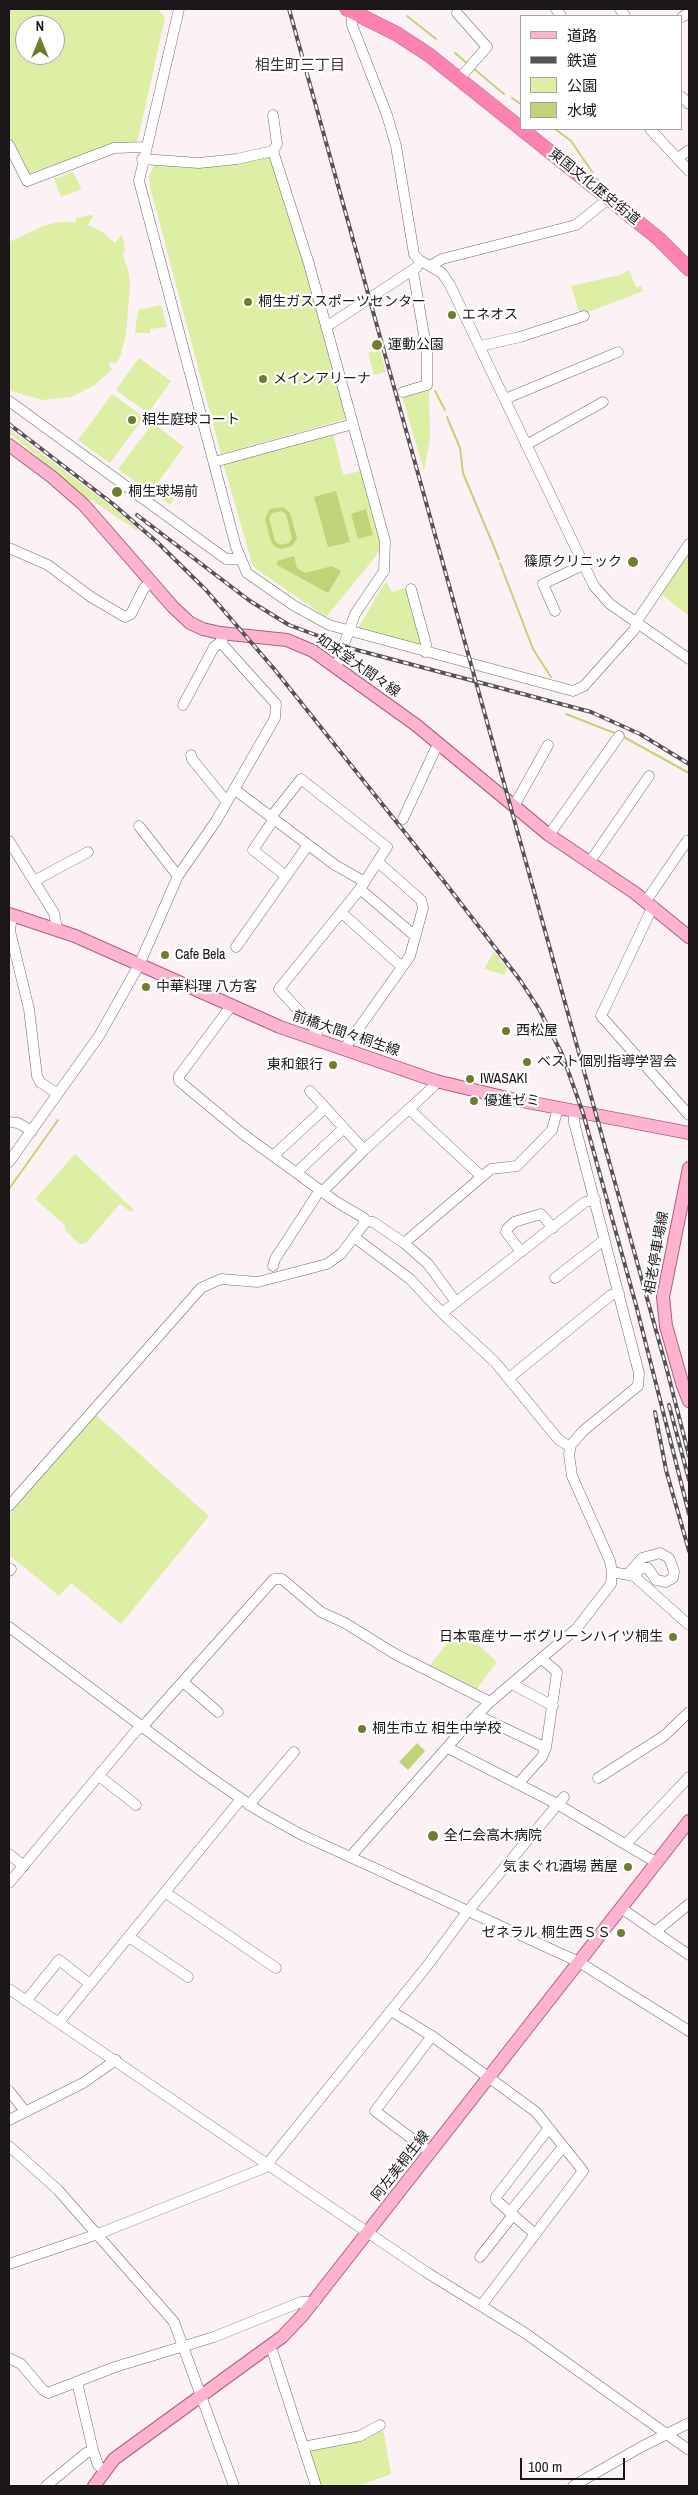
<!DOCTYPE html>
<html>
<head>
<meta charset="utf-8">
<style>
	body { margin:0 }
	#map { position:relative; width:698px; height:2495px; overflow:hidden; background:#fcf2f5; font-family:"Archivo Narrow","Noto Sans JP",sans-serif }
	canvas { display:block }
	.frame { position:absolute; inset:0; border:10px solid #1b1718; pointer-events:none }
	.legend { position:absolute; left:520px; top:15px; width:162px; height:115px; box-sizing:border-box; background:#fff; border:1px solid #a4a2a3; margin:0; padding:6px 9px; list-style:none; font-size:15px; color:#1b1718 }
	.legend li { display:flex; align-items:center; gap:10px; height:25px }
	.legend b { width:25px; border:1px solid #a4a2a3 }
	.north { position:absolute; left:15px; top:15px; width:50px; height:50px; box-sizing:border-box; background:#fff; border:1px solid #a4a2a3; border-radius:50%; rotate:0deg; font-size:14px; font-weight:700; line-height:20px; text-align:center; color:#1b1718 }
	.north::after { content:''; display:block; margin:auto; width:18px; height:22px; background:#6f7e2c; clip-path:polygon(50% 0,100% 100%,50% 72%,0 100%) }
	.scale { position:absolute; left:520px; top:2458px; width:105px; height:22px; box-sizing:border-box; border:2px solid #1b1718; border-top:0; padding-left:6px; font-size:15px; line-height:18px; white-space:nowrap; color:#1b1718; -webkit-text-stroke:4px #fff; paint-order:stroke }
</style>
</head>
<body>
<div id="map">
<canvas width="698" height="2495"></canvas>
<div class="frame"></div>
<ul class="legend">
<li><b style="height:6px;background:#feb4d1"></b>道路</li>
<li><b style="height:6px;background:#575253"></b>鉄道</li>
<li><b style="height:14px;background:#ddeea5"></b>公園</li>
<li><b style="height:14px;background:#c0d477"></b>水域</li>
</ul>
<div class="north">N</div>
<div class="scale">100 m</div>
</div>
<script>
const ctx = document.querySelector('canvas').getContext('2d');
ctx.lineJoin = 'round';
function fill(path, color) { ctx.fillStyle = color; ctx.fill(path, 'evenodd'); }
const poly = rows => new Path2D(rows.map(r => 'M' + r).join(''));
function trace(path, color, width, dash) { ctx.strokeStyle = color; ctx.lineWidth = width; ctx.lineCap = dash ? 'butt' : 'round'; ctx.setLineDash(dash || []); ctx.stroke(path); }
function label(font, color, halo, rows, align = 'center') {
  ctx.font = font + ' "Archivo Narrow","Noto Sans JP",sans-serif'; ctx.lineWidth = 4.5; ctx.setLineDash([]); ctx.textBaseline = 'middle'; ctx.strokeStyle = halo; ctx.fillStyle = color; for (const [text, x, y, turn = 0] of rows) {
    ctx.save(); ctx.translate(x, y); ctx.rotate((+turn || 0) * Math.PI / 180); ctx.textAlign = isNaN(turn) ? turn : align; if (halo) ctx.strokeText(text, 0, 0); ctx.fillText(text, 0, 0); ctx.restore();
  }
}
fill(poly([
	[9,9,158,9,165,18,138,139,135,142,112,144,28,174,9,139],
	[25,25,55,25,55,55,25,55],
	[270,154,318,309,316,310,346,419,221,454,150,187,149,176,154,165,187,168,238,163],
	[73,172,81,188,80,190,61,197,54,179],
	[91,215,93,216,88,225,104,233,115,243,121,235,123,237,125,251,122,254,128,269,130,285,126,334,120,357,116,364,111,362,109,366,112,369,95,385,71,397,43,400,11,391,9,390,9,242,43,226,59,222,76,222,76,218],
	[629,270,636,287,641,286,643,291,580,315,571,286,620,275],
	[161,305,167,327,150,329,150,333,135,333,138,310],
	[380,349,386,372,374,375,368,353],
	[139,358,171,381,148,413,116,390],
	[429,388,430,439,424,471,402,396],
	[112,394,144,417,110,463,78,440],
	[153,423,184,447,150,493,118,469],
	[9,429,111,506,138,529,137,531,90,499,86,502,42,463,37,456,9,433],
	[333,433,343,475,361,471,381,546,376,556,326,617,256,569,252,563,223,463],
	[165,480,180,490,170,505,154,494],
	[689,551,689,616,661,594],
	[386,581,392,592,409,587,422,646,358,628],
	[494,952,507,968,505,975,484,969],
	[75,1154,134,1210,131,1212,120,1204,86,1243,79,1244,65,1230,65,1225,35,1199],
	[96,1415,209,1516,121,1624,71,1583,59,1596,9,1555,9,1515],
	[459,1627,497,1662,476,1690,428,1668],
	[383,2428,391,2474,358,2486,319,2486,308,2451]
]), '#ddeea5');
fill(poly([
	[336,491,350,542,328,547,314,497],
	[283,507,290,513,297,538,292,546,281,549,275,547,271,542,265,519,270,509],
	[282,511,286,514,292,538,289,543,280,545,275,541,269,518,272,513],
	[366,509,373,535,358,539,351,514],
	[294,556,297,568,305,573,332,566,341,571,328,593,277,565,277,561],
	[417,1743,425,1751,408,1770,399,1762]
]), '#c0d477');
trace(poly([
	[407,16,436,39],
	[455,53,468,64],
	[473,68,504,94],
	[512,98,522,105],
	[555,129,571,141,593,173],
	[596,178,601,184],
	[435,391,445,410],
	[447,417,460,448,463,473,499,559],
	[500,563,533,649,551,677],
	[566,714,617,734],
	[622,736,689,773],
	[9,1189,58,1120]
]), '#c0d477', 2);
const minor = poly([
	[179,9,139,181,236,547,247,573,293,605,329,625,573,691,584,686,634,630,639,618,689,544],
	[351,9,352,25,387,115,396,146,414,254,419,260,442,273,450,285,594,586,610,604,689,659],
	[556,9,561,16],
	[620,9,625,16],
	[457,13,487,47,459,79],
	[682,17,689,13],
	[682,97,689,104],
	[650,129,689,171],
	[9,145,27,181,114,148,146,147],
	[273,151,309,264,385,541,384,571,355,614,345,642],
	[678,158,689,150],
	[142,159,199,163,237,159,273,151,277,144,273,115],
	[430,266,442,259,576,225,608,199],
	[326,327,417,267],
	[480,346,520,337,584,316],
	[403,392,427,385,427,352,413,271],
	[505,399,618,352],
	[9,401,226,559,240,559],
	[526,445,603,402],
	[214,462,353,424],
	[9,548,48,565,91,597,125,617,131,614,144,588,151,583],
	[411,589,426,644,425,652],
	[555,611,543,584,583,565],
	[336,667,343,650],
	[183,705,214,647,221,642],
	[191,755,192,759,227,802],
	[234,789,335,865,365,882],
	[514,806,548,745],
	[271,817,301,779,387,847,360,889,279,989,313,1026,317,1035,316,1040],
	[274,819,253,850,286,876],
	[403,819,435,750,440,745],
	[139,826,178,876],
	[549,835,619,736],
	[9,841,54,913,57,929],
	[589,863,649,776],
	[34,881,88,852],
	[360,889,415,936],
	[646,901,687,841,689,842],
	[653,906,601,1016,689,1115],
	[342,913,402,967],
	[12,915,10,931,29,1009,37,1076,40,1082,58,1094],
	[236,947,308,845],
	[344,1049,410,956,423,908,421,900,378,862],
	[310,1091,364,1150],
	[409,1109,481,1176],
	[9,1122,18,1123,32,1131],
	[274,1155,325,1108],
	[9,1162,99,1036,139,965,178,876,216,821,275,718,276,704,223,645,220,633],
	[297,1172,344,1128],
	[322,1192,364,1150,433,1087,436,1081],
	[365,1221,373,1222,404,1243,428,1264,456,1302],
	[354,1237,410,1279,442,1313,495,1362,558,1439,570,1447],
	[404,1243,491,1169,517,1166,552,1130,558,1108],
	[521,1252,506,1232,507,1229,514,1222,541,1214,553,1228],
	[273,1266,275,1259,320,1190],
	[555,1278,600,1243,605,1241],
	[442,1313,585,1202,595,1199],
	[509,1378,611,1295,619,1293],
	[9,1506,201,1288,221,1279,258,1282,327,1264,341,1254,364,1224,364,1218,335,1201,243,1134,179,1081,179,1076,185,1068,231,1006],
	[9,1571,11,1569],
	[612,1572,634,1576,689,1625],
	[628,1574,642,1558,660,1553,669,1558,674,1571,673,1578,666,1582,656,1580,648,1568,641,1568,634,1576],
	[9,1627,204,1773,259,1811,300,1834,579,1962,689,2031],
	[183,1682,218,1712],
	[512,1684,553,1706],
	[478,1713,483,1718,546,1748],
	[448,1748,557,1804,657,1863],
	[99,1776,136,1805],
	[598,1778,664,1736,689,1712],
	[518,1784,542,1757,546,1748,557,1672,542,1659],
	[249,1805,294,1752],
	[626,1844,689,1777],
	[9,1854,24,1866],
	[350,1857,465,1727,490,1702,577,1628,611,1584,612,1572,610,1561,572,1476,569,1454,571,1445,583,1431,638,1386,639,1373,574,1122,574,1111],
	[9,1883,135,1732,145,1724,274,1579,282,1579,321,1612,345,1623,395,1654,490,1702],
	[166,1893,276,1968],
	[621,1908,689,1955],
	[655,1932,689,1904],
	[129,1937,188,1977],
	[9,1989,426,2272,525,2333,689,2450],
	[26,2001,59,1960,90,1984],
	[391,2011,432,2036,536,2112,583,2171,481,2306],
	[59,2022,241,1799],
	[9,2091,25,2111],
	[9,2120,83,2083,116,2060],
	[9,2146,58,2190,174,2322,234,2486],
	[431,2153,375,2111,432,2036],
	[510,2212,563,2147],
	[535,2234,496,2200,496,2197,549,2128],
	[480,2257,513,2215],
	[9,2264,98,2234,264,2168,427,1966,467,1912,564,1797],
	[269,2346,273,2353,316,2486],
	[9,2358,21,2364,43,2390,48,2393,115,2367,214,2337,301,2302,315,2302],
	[77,2382,93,2450,98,2465,104,2471],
	[303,2447,360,2436,380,2425],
	[46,2486,86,2453,93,2450],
	[573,2486,641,2447,689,2423]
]);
const major = poly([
	[9,445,52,477,84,505,173,607,190,623,203,629,220,633,287,640,313,651,416,725,549,835,635,893,689,937],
	[9,914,75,936,280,1027,436,1081,507,1098,689,1133],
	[689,1168,663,1297,666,1326,683,1386,689,1401],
	[94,2486,114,2459,282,2337,302,2316,689,1821]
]);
const highway = poly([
	[347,9,397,34,429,55,659,239,689,269]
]);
trace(minor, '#736a6d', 11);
trace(major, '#ae5d7c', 14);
trace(highway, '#ae5d7c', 15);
trace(minor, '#fff', 10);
trace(major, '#feb4d1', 12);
trace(highway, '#fd82b2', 14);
const rail = poly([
	[289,9,667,1370,689,1456],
	[9,424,113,504,157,542,206,590,275,670,446,884,520,980,539,1009,562,1054,583,1113,636,1305,689,1514],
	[137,515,250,601,289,625,353,649,591,712,640,734,689,764],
	[669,1405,689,1480],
	[655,1412,666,1470,689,1551]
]);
trace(rail, '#575253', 4);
trace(rail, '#fff', 2, [5.5]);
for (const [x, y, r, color] of [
	[248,302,5,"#6f7e2c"],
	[452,315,5,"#6f7e2c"],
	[377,345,6,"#6f7e2c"],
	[263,379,5,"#6f7e2c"],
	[132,420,5,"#6f7e2c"],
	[117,492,6,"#6f7e2c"],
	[633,562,6,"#6f7e2c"],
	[165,955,5,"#6f7e2c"],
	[146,987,5,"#6f7e2c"],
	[506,1031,5,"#6f7e2c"],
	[527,1062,5,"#6f7e2c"],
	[333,1065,5,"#6f7e2c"],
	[470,1079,5,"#6f7e2c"],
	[474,1101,5,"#6f7e2c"],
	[673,1637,5,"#6f7e2c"],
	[362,1729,5,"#6f7e2c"],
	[433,1836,6,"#6f7e2c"],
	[628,1867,5,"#6f7e2c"],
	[621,1933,5,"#6f7e2c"]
]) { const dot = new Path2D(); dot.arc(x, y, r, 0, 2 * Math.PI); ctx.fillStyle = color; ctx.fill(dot); trace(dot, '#fff', 2); }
label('14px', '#1b1718', '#fff', [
	["東国文化歴史街道",594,187,39],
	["如来堂大間々線",358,666,35],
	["前橋大間々桐生線",346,1034,19],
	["相老停車場線",657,1253,-80],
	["阿左美桐生線",401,2166,-52]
]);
label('14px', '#1b1718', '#fff', [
	["桐生ガススポーツセンター",258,302],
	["エネオス",462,315],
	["運動公園",388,345],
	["メインアリーナ",273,379],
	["相生庭球コート",142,420],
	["桐生球場前",128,492],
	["篠原クリニック",622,562,"right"],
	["Cafe Bela",175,955],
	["中華料理 八方客",156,987],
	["西松屋",516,1031],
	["ベスト個別指導学習会",537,1062],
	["東和銀行",323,1065,"right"],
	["IWASAKI",480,1079],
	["優進ゼミ",484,1101],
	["日本電産サーボグリーンハイツ桐生",663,1637,"right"],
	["桐生市立 相生中学校",372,1729],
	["全仁会高木病院",444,1836],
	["気まぐれ酒場 茜屋",618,1867,"right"],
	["ゼネラル 桐生西ＳＳ",611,1933,"right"]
], 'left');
label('15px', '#3d3538', '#fff', [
	["相生町三丁目",300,66]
]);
</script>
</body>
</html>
